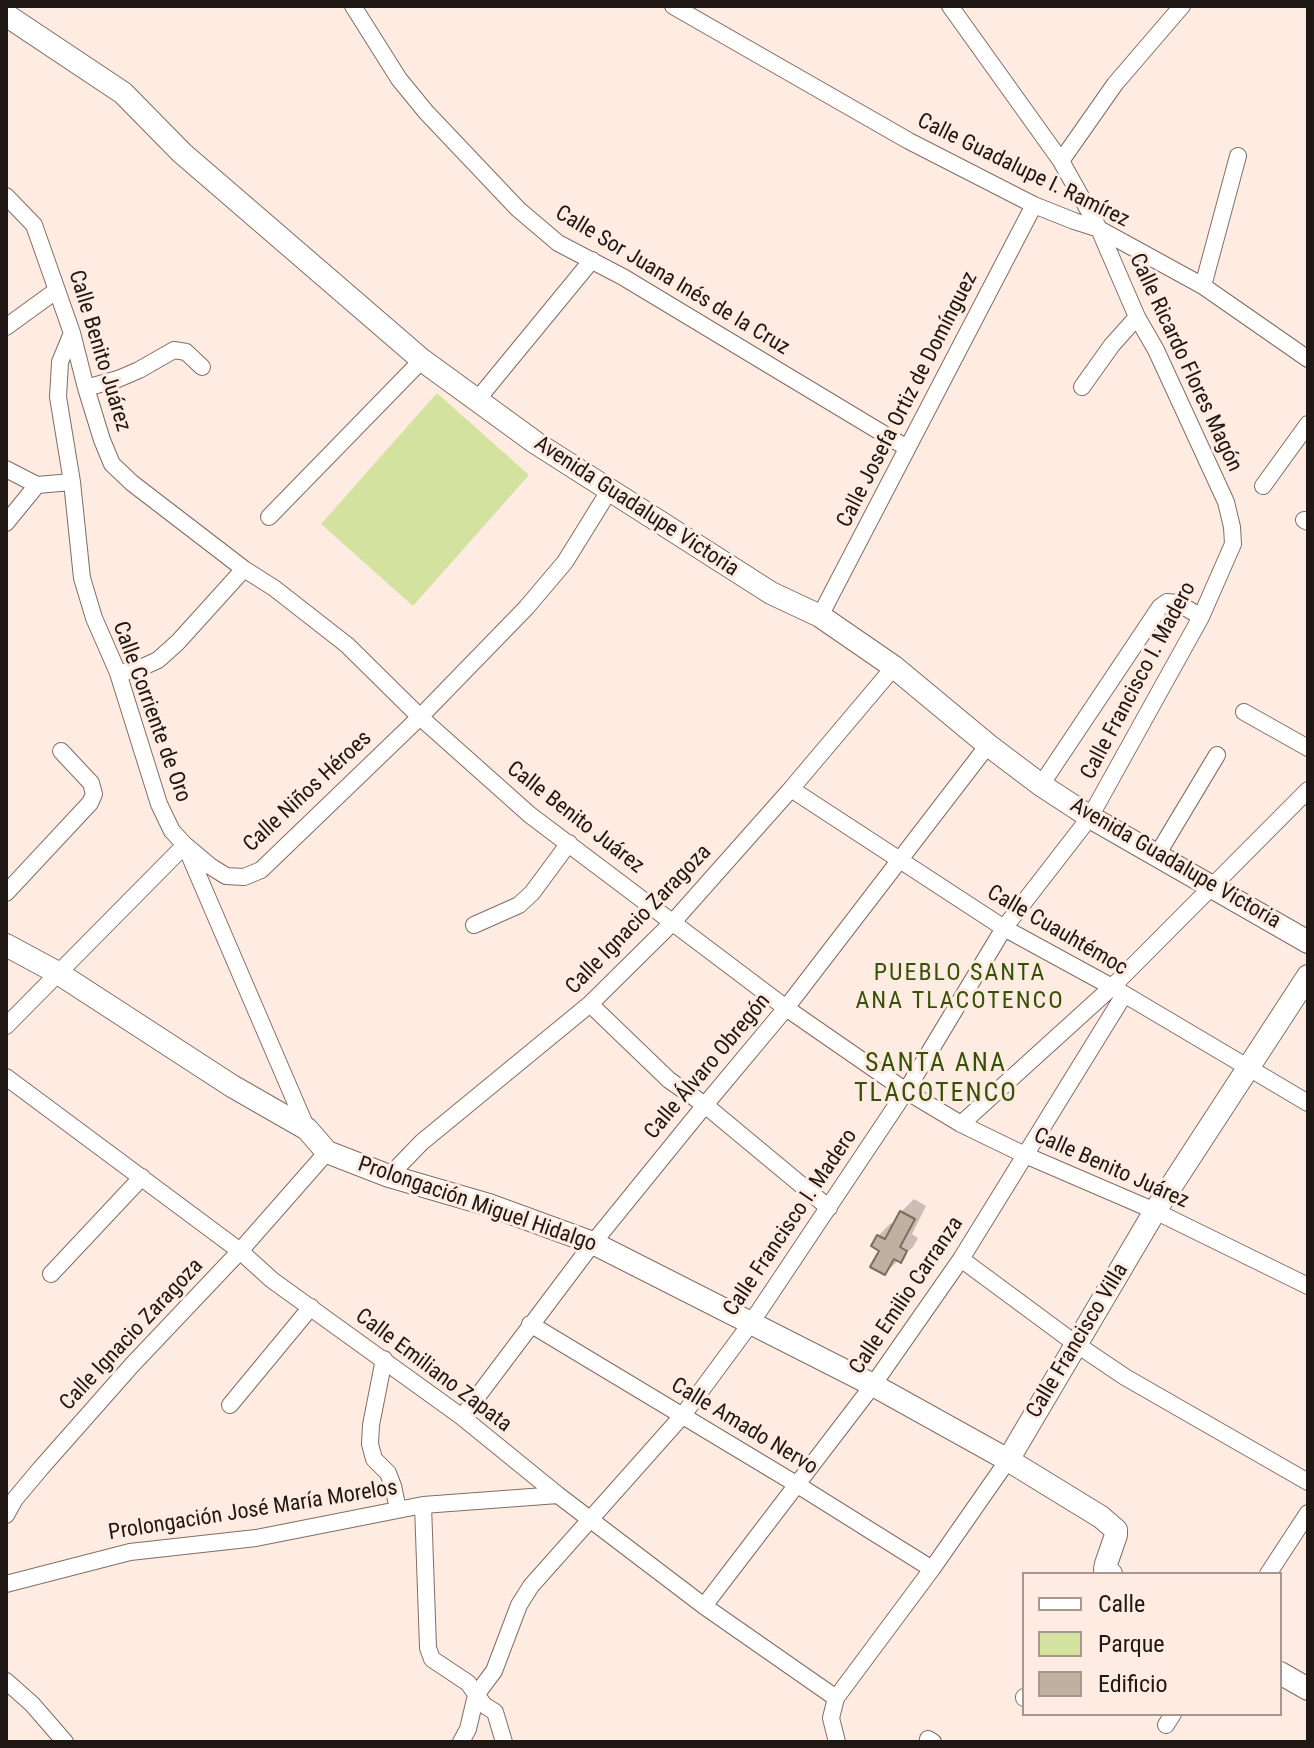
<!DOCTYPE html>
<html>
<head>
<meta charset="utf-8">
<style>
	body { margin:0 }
	#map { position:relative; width:1314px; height:1748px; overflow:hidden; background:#feece2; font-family:"Roboto Condensed",sans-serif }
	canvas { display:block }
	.frame { position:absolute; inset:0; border:8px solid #1f1713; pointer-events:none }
	.legend { position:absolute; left:1022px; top:1572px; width:260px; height:144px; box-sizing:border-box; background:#feece2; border:2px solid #a5978f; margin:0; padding:10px 14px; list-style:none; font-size:24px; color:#1f1713 }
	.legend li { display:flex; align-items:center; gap:16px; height:40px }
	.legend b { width:40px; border:2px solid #a5978f }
</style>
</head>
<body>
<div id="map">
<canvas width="1314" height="1748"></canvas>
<div class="frame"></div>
<ul class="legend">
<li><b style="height:10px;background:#fff"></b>Calle</li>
<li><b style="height:22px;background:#d3e29e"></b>Parque</li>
<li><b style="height:22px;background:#bfb19f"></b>Edificio</li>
</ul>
</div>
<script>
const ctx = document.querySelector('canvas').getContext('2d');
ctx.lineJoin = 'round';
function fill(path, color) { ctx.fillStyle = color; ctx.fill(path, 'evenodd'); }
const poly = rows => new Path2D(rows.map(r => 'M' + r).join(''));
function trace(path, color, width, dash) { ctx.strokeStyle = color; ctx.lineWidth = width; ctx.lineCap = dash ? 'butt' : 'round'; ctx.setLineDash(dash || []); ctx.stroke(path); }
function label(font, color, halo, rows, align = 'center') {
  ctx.font = font + ' "Roboto Condensed",sans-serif'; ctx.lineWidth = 6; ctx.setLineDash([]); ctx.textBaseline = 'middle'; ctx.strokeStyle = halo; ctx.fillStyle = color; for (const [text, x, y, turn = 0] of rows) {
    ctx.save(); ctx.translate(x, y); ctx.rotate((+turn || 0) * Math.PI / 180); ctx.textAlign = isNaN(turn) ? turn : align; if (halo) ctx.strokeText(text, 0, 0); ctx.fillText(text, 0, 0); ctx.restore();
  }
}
fill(poly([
	[437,393,529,475,413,606,321,524]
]), '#d3e29e');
fill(poly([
	[914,1199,926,1206,912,1234,918,1238,913,1247,885,1273,878,1236,891,1223,895,1225,901,1212]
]), '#0003');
const building = poly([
	[900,1211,915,1219,900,1247,907,1251,901,1263,894,1259,885,1275,870,1267,879,1251,871,1246,877,1235,885,1239,900,1211]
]);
fill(building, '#bfb19f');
trace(building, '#7a6e5d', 2);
const street = poly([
	[353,6,399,79,426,112,518,209,558,243,623,277,907,448],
	[673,6,909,141,1034,205,1074,221,1099,229,1203,286,1308,359],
	[1061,161,1115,84,1182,6],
	[6,196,34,225,72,333,86,388,102,440,112,464,132,483,244,569,274,588,347,645,420,717,530,815,786,1008,906,1091,961,1124,1025,1155,1155,1211,1308,1286],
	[1203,286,1238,156],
	[6,327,57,290],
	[72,333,60,362,58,397,72,482,82,578,94,618,118,673,159,804,172,831,185,845,307,1129],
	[1082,387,1112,345,1137,317],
	[86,388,118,379,139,370,174,350,186,352,202,367],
	[477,400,592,260],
	[6,469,37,485,72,482],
	[1263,486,1308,424],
	[269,517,422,360],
	[1304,520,1308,522],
	[6,523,37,485],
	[820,616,1034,205],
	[118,673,136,670,158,660,178,642,244,569],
	[1244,712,1308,748],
	[1041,785,1160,607,1167,602,1178,603,1201,617],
	[791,789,1004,928,1112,987,1308,1103],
	[1157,855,1217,755],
	[6,893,90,803,94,794,91,783,61,751],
	[474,925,519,905,532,893,569,843],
	[590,1004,669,1080,705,1105,829,1208],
	[6,1026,185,845,210,866,226,876,244,877,261,870,420,717,526,608,565,562,609,491],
	[6,1077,240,1251,272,1280,462,1417,558,1495,704,1606,836,1698],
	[961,1124,1112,987,1308,790],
	[389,1176,422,1142,590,1004,673,922,791,789,894,667],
	[961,1259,1076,1344,1125,1377,1308,1482],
	[51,1274,142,1177],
	[530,1324,796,1484,932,1569],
	[384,1359,371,1425,370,1444,374,1459,388,1473,393,1486,398,1509],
	[230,1405,311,1307],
	[462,1417,593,1243,705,1105,786,1008,988,745],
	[423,1505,428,1648,432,1659,468,1683,484,1705,495,1712,504,1742],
	[6,1515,15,1499,41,1468,132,1365,240,1251,327,1152],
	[1268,1574,1308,1513],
	[6,1584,130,1552,256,1538,423,1505,558,1495],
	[704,1606,873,1385,961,1259,1124,995],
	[6,1681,32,1704,65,1742],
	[1024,1698,1024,1697],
	[1166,1725,1173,1714],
	[928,1739,933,1742],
	[461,1742,468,1729,476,1695,494,1671,519,1605,531,1586,683,1415,751,1323,906,1091,1004,928,1090,817,1201,617,1233,544,1232,527,1226,502,1156,350,1137,317,1099,229,1061,161,950,6],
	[837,1742,831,1718,836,1698,932,1569,1008,1460]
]);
const secondary = poly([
	[6,15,123,93,182,153,422,360,536,443,771,593,820,616,894,667,988,745,1041,785,1090,817,1308,942],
	[6,945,58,973,232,1086,307,1129,327,1152,389,1176,489,1205,593,1243,873,1385,1008,1460,1101,1517,1116,1530,1116,1535,1106,1564,1105,1569,1111,1574],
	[1008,1460,1155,1211,1308,976],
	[1280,1673,1308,1689]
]);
trace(street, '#816e63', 18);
trace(secondary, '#816e63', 24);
trace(street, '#fff', 16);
trace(secondary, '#fff', 22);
label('22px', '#1f1713', '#feece2', [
	["Calle Guadalupe I. Ramírez",1023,171,26],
	["Calle Sor Juana Inés de la Cruz",672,281,31],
	["Calle Benito Juárez",99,351,73],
	["Calle Ricardo Flores Magón",1185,363,65],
	["Calle Josefa Ortiz de Domínguez",908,400,-63],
	["Avenida Guadalupe Victoria",636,507,33],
	["Calle Francisco I. Madero",1139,681,-62],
	["Calle Corriente de Oro",151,712,70],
	["Calle Niños Héroes",308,792,-43],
	["Calle Benito Juárez",575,818,38],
	["Avenida Guadalupe Victoria",1175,864,30],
	["Calle Ignacio Zaragoza",639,920,-46],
	["Calle Cuauhtémoc",1057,931,30],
	["Calle Álvaro Obregón",708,1067,-50],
	["Calle Benito Juárez",1111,1169,24],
	["Prolongación Miguel Hidalgo",477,1205,19],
	["Calle Francisco I. Madero",791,1223,-56],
	["Calle Emilio Carranza",907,1296,-56],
	["Calle Ignacio Zaragoza",132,1335,-47],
	["Calle Francisco Villa",1078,1341,-59],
	["Calle Emiliano Zapata",433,1371,37],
	["Calle Amado Nervo",744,1427,31],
	["Prolongación José María Morelos",253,1511,-9]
]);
ctx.letterSpacing = '2px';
label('24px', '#375107', '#feece2', [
	["PUEBLO SANTA",960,974],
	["ANA TLACOTENCO",960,1002]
]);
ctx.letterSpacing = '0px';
ctx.letterSpacing = '2px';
label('26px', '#375107', '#feece2', [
	["SANTA ANA",936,1064],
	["TLACOTENCO",936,1094]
]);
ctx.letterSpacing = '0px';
</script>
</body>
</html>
